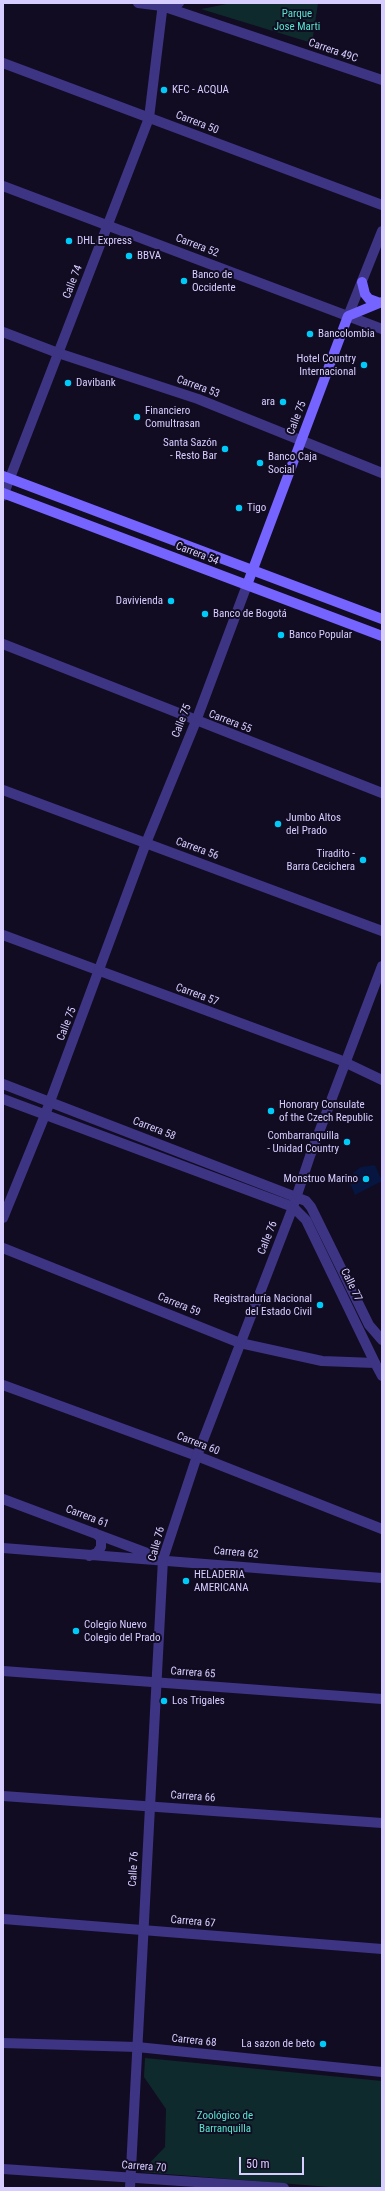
<!DOCTYPE html>
<html>
<head>
<meta charset="utf-8">
<style>
	body { margin:0 }
	#map { position:relative; width:385px; height:2191px; overflow:hidden; background:#110c22; font-family:"Roboto Condensed",sans-serif }
	canvas { display:block }
	.frame { position:absolute; inset:0; border:4px solid #d7cdff; pointer-events:none }
	.scale { position:absolute; left:239px; top:2157px; width:65px; height:18px; box-sizing:border-box; border:2px solid #d7cdff; border-top:0; padding-left:5px; font-size:12px; line-height:14px; white-space:nowrap; color:#d7cdff; -webkit-text-stroke:3px #110c22; paint-order:stroke }
</style>
</head>
<body>
<div id="map">
<canvas width="385" height="2191"></canvas>
<div class="frame"></div>
<div class="scale">50 m</div>
</div>
<script>
const ctx = document.querySelector('canvas').getContext('2d');
ctx.lineJoin = 'round';
function fill(path, color) { ctx.fillStyle = color; ctx.fill(path, 'evenodd'); }
const poly = rows => new Path2D(rows.map(r => 'M' + r).join(''));
function trace(path, color, width, dash) { ctx.strokeStyle = color; ctx.lineWidth = width; ctx.lineCap = dash ? 'butt' : 'round'; ctx.setLineDash(dash || []); ctx.stroke(path); }
function label(font, color, halo, rows, align = 'center') {
  ctx.font = font + ' "Roboto Condensed",sans-serif'; ctx.lineWidth = 4; ctx.setLineDash([]); ctx.textBaseline = 'middle'; ctx.strokeStyle = halo; ctx.fillStyle = color; for (const [text, x, y, turn = 0] of rows) {
    ctx.save(); ctx.translate(x, y); ctx.rotate((+turn || 0) * Math.PI / 180); ctx.textAlign = isNaN(turn) ? turn : align; if (halo) ctx.strokeText(text, 0, 0); ctx.fillText(text, 0, 0); ctx.restore();
  }
}
fill(poly([
	[232,3,318,3,312,43,201,9],
	[145,2058,382,2081,382,2188,342,2188,141,2172,165,2147,166,2109,144,2077]
]), '#0f2a2c');
fill(poly([
	[375,1165,382,1181,355,1195,349,1181,354,1172,361,1167]
]), '#061640');
trace(poly([
	[138,3,162,6,179,3],
	[162,6,382,80],
	[3,186,382,329],
	[3,496,149,118,163,3],
	[3,644,382,793],
	[3,790,382,931],
	[3,935,340,1060,382,1080],
	[3,1248,240,1343,322,1361,375,1363,382,1376],
	[3,1385,197,1456,382,1529],
	[3,1499,155,1556],
	[3,1548,382,1578],
	[89,1556,97,1553,101,1547,101,1538,95,1533],
	[3,1671,382,1699],
	[3,1796,382,1823],
	[3,1919,382,1949],
	[3,2043,137,2047,382,2072],
	[3,2169,284,2188]
]), '#3e3484', 10);
trace(poly([
	[3,63,382,205],
	[348,316,382,231],
	[3,332,58,353,198,399,382,473],
	[3,1084,306,1201,311,1207,369,1325,382,1340],
	[3,1099,293,1207,306,1220,375,1363],
	[3,1218,45,1115,146,843,196,721,247,585],
	[130,2188,163,1559,197,1456,293,1207,310,1156,382,966]
]), '#3e3484', 10);
trace(poly([
	[362,282,365,294,369,299,380,303],
	[3,476,382,619],
	[3,493,382,636],
	[247,585,348,316,382,302]
]), '#7564ff', 10);
for (const [x, y, r, color] of [
	[164,90,4,"#00caf8"],
	[69,241,4,"#00caf8"],
	[129,256,4,"#00caf8"],
	[184,281,4,"#00caf8"],
	[310,334,4,"#00caf8"],
	[364,365,4,"#00caf8"],
	[68,383,4,"#00caf8"],
	[283,402,4,"#00caf8"],
	[137,417,4,"#00caf8"],
	[225,449,4,"#00caf8"],
	[260,463,4,"#00caf8"],
	[239,508,4,"#00caf8"],
	[171,601,4,"#00caf8"],
	[205,614,4,"#00caf8"],
	[281,635,4,"#00caf8"],
	[278,824,4,"#00caf8"],
	[363,860,4,"#00caf8"],
	[271,1111,4,"#00caf8"],
	[347,1142,4,"#00caf8"],
	[366,1179,4,"#00caf8"],
	[320,1305,4,"#00caf8"],
	[186,1581,4,"#00caf8"],
	[76,1631,4,"#00caf8"],
	[164,1701,4,"#00caf8"],
	[323,2044,4,"#00caf8"]
]) { const dot = new Path2D(); dot.arc(x, y, r, 0, 2 * Math.PI); ctx.fillStyle = color; ctx.fill(dot); trace(dot, '#110c22', 1.5); }
label('11px', '#52e6cd', '#110c22', [
	["Parque",297,14],
	["Jose Marti",297,27],
	["Zoológico de",225,2116],
	["Barranquilla",225,2129]
]);
label('11px', '#d7cdff', '#110c22', [
	["Carrera 49C",333,51,19],
	["Carrera 50",197,123,21],
	["Carrera 52",197,246,21],
	["Calle 74",73,282,-69],
	["Carrera 53",198,387,20],
	["Calle 75",297,418,-69],
	["Carrera 54",197,554,21],
	["Calle 75",182,721,-69],
	["Carrera 55",230,722,21],
	["Carrera 56",197,849,20],
	["Carrera 57",197,995,20],
	["Calle 75",67,1024,-69],
	["Carrera 58",154,1129,21],
	["Calle 76",268,1238,-68],
	["Calle 77",351,1285,64],
	["Carrera 59",179,1305,22],
	["Carrera 60",198,1444,21],
	["Carrera 61",87,1517,21],
	["Calle 76",157,1544,-75],
	["Carrera 62",236,1553,5],
	["Carrera 65",193,1673,4],
	["Carrera 66",193,1797,4],
	["Calle 76",134,1869,-87],
	["Carrera 67",193,1922,5],
	["Carrera 68",194,2041,6],
	["Carrera 70",144,2167,4]
]);
label('11px', '#d7cdff', '#110c22', [
	["KFC - ACQUA",172,90],
	["DHL Express",77,241],
	["BBVA",137,256],
	["Banco de",192,275],
	["Occidente",192,288],
	["Bancolombia",318,334],
	["Hotel Country",356,359,"right"],
	["Internacional",356,372,"right"],
	["Davibank",76,383],
	["ara",275,402,"right"],
	["Financiero",145,411],
	["Comultrasan",145,424],
	["Santa Sazón",217,443,"right"],
	["- Resto Bar",217,456,"right"],
	["Banco Caja",268,457],
	["Social",268,470],
	["Tigo",247,508],
	["Davivienda",163,601,"right"],
	["Banco de Bogotá",213,614],
	["Banco Popular",289,635],
	["Jumbo Altos",286,818],
	["del Prado",286,831],
	["Tiradito -",355,854,"right"],
	["Barra Cecichera",355,867,"right"],
	["Honorary Consulate",279,1105],
	["of the Czech Republic",279,1118],
	["Combarranquilla",339,1136,"right"],
	["- Unidad Country",339,1149,"right"],
	["Monstruo Marino",358,1179,"right"],
	["Registraduría Nacional",312,1299,"right"],
	["del Estado Civil",312,1312,"right"],
	["HELADERIA",194,1575],
	["AMERICANA",194,1588],
	["Colegio Nuevo",84,1625],
	["Colegio del Prado",84,1638],
	["Los Trigales",172,1701],
	["La sazon de beto",315,2044,"right"]
], 'left');
</script>
</body>
</html>
